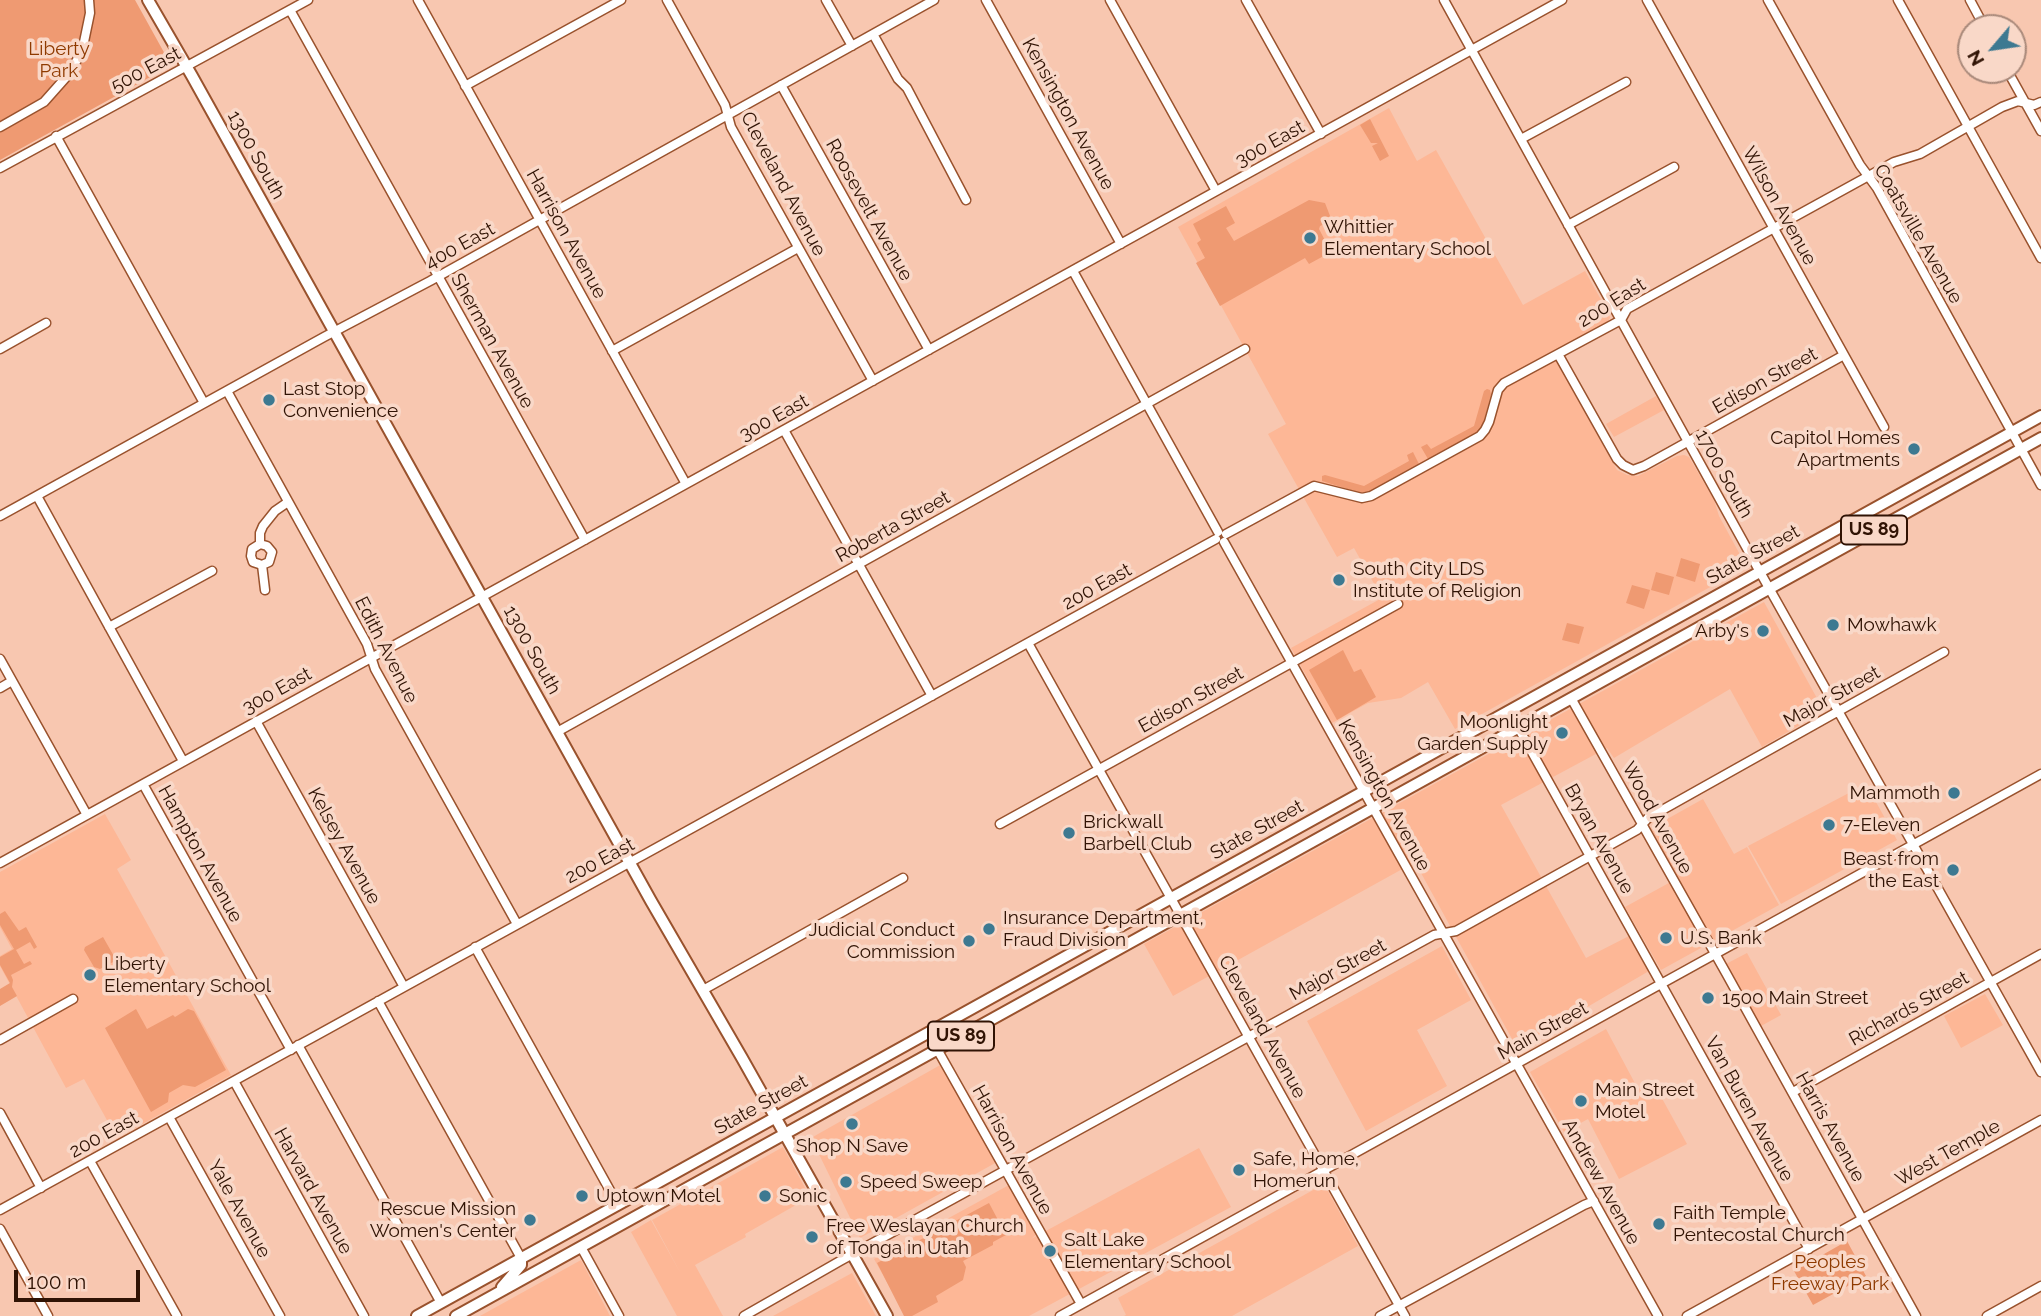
<!DOCTYPE html>
<html>
<head>
<meta charset="utf-8">
<style>
	body { margin:0 }
	#map { position:relative; width:2041px; height:1316px; overflow:hidden; background:#f8c7b0; font-family:Raleway,sans-serif }
	canvas { display:block }
	.north { position:absolute; left:1957px; top:14px; width:70px; height:70px; box-sizing:border-box; background:#f9d8c8; border:2px solid #a9897a; border-radius:50%; rotate:241deg; font-size:19px; font-weight:700; line-height:28px; text-align:center; color:#301304 }
	.north::after { content:''; display:block; margin:auto; width:24px; height:32px; background:#3d7991; clip-path:polygon(50% 0,100% 100%,50% 72%,0 100%) }
	.scale { position:absolute; left:14px; top:1270px; width:126px; height:32px; box-sizing:border-box; border:4px solid #301304; border-top:0; padding-left:9px; font-size:21px; line-height:24px; white-space:nowrap; color:#301304; -webkit-text-stroke:5px #f9d8c8; paint-order:stroke }
</style>
</head>
<body>
<div id="map">
<canvas width="2041" height="1316"></canvas>
<div class="north">N</div>
<div class="scale">100 m</div>
</div>
<script>
const ctx = document.querySelector('canvas').getContext('2d');
ctx.lineJoin = 'round';
function fill(path, color) { ctx.fillStyle = color; ctx.fill(path, 'evenodd'); }
const poly = rows => new Path2D(rows.map(r => 'M' + r).join(''));
function trace(path, color, width, dash) { ctx.strokeStyle = color; ctx.lineWidth = width; ctx.lineCap = dash ? 'butt' : 'round'; ctx.setLineDash(dash || []); ctx.stroke(path); }
function label(font, color, halo, rows, align = 'center') {
  ctx.font = font + ' Raleway,sans-serif'; ctx.lineWidth = 7; ctx.setLineDash([]); ctx.textBaseline = 'middle'; ctx.strokeStyle = halo; ctx.fillStyle = color; for (const [text, x, y, turn = 0] of rows) {
    ctx.save(); ctx.translate(x, y); ctx.rotate((+turn || 0) * Math.PI / 180); ctx.textAlign = isNaN(turn) ? turn : align; if (halo) ctx.strokeText(text, 0, 0); ctx.fillText(text, 0, 0); ctx.restore();
  }
}
fill(poly([
	[1389,108,1417,161,1436,150,1523,305,1585,271,1609,314,1610,318,1607,322,1551,352,1617,470,1627,475,1638,476,1677,456,1684,455,1689,457,1714,500,1719,516,1744,562,1743,568,1739,571,1455,729,1428,682,1401,698,1368,703,1332,723,1291,648,1382,598,1354,548,1337,557,1268,434,1286,424,1178,227],
	[1656,396,1664,410,1614,437,1606,424],
	[1764,602,1824,711,1762,747,1730,689,1614,758,1607,748,1501,805,1586,958,1629,936,1649,971,1517,1048,1415,862,1173,996,1144,944],
	[1866,784,1897,840,1781,904,1748,846],
	[1703,799,1734,854,1747,847,1779,905,1661,970,1625,907,1678,878,1651,828],
	[105,814,131,860,117,869,231,1075,117,1138,84,1079,66,1088,0,966,0,956,12,949,0,927,0,872],
	[1442,946,1471,1000,1417,1030,1447,1086,1366,1131,1307,1021],
	[1747,953,1781,1015,1761,1026,1726,964],
	[1985,994,2003,1025,1961,1048,1944,1016],
	[1606,1029,1638,1089,1653,1082,1687,1144,1619,1179,1588,1119,1564,1132,1530,1072],
	[942,1064,997,1162,860,1238,811,1138],
	[783,1147,810,1197,745,1234,746,1237,695,1265,723,1316,677,1316,631,1232,651,1220,681,1274,652,1220],
	[1199,1148,1231,1207,1029,1316,906,1316,874,1259,1009,1185,1036,1235,1031,1239],
	[1324,1184,1358,1246,1232,1316,1124,1316,1126,1315,1118,1298],
	[581,1260,610,1316,480,1316],
	[852,1273,876,1316,773,1316]
]), '#fdb796');
fill(poly([
	[0,0,135,0,166,56,168,59,165,62,167,65,161,71,0,160],
	[1370,119,1389,156,1380,161,1372,146,1378,143,1371,143,1360,125],
	[1309,200,1325,203,1332,221,1320,226,1319,229,1331,252,1309,264,1305,258,1220,306,1196,263,1205,258,1197,243,1201,240,1193,224,1226,206,1235,223,1226,228,1234,241],
	[1487,389,1490,390,1491,394,1482,427,1475,434,1428,459,1421,447,1427,444,1431,449,1474,426,1484,391],
	[1413,452,1419,464,1367,493,1360,493,1322,481,1322,476,1325,475,1364,486,1409,461,1407,455],
	[1681,558,1700,564,1695,582,1676,576],
	[1656,572,1674,577,1669,595,1651,590],
	[1632,585,1650,590,1644,609,1626,603],
	[1567,623,1584,627,1579,644,1562,640],
	[1343,650,1354,672,1361,669,1376,697,1337,720,1309,670],
	[5,911,19,931,26,927,37,947,34,949,30,942,16,950,24,964,30,961,32,964,11,975,13,980,12,987,17,996,0,1006,0,989,10,983,0,965,0,957,14,949,0,925,0,914],
	[103,937,115,958,115,961,100,969,94,967,84,950,85,947],
	[136,1009,147,1029,173,1015,175,1017,188,1009,194,1011,226,1070,195,1087,183,1085,169,1093,168,1102,151,1112,105,1028],
	[989,1203,1006,1235,993,1242,993,1245,963,1261,966,1267,963,1280,936,1296,938,1302,912,1316,904,1316,877,1263],
	[1847,1241,1866,1276,1813,1305,1794,1271]
]), '#ef9a72');
const minor = poly([
	[418,0,686,484],
	[667,0,725,105,731,127,873,381],
	[826,0,852,46],
	[986,0,1121,244],
	[1110,0,1216,191],
	[1246,0,1321,134],
	[1444,0,1760,572,2041,1072],
	[1647,0,1884,427],
	[1768,0,1860,165,1877,188,2041,485],
	[1898,0,2041,258],
	[1970,0,1985,28],
	[290,10,585,540],
	[873,34,898,79,907,88,966,200],
	[2007,70,2041,131],
	[781,85,929,350],
	[465,86,621,0],
	[0,127,44,102,68,75,77,60,84,42,90,13,89,0],
	[56,136,204,403],
	[1521,139,1626,82],
	[0,168,308,0],
	[1568,225,1674,167],
	[1073,271,1218,532],
	[0,349,46,323],
	[612,351,798,248],
	[1558,354,1617,459,1623,465,1633,470,1644,466,1844,355],
	[227,391,367,644,375,669,517,924],
	[784,430,932,696],
	[37,496,183,761],
	[0,516,324,337,430,281,934,0],
	[1226,534,1314,486,1362,498,1371,496,1480,436,1485,430,1489,422,1498,390,1504,383,1621,320,1627,309,1894,162,1920,154,2002,107,2018,101,2034,105,2041,102],
	[1224,542,1658,1316],
	[260,544,260,533,263,526,275,511,288,502],
	[260,544,267,546,272,552,269,562,262,565],
	[260,544,252,549,251,556,253,562,262,565],
	[262,565,265,590],
	[109,627,212,571],
	[1028,643,1405,1316],
	[0,659,87,815],
	[0,688,12,681],
	[1571,698,1726,973,1916,1316],
	[1509,711,1809,1249],
	[256,721,404,987],
	[557,732,1245,349],
	[143,784,291,1050],
	[1000,824,1398,604],
	[0,863,1562,0],
	[475,947,618,1205],
	[703,990,903,878],
	[378,1001,521,1258],
	[0,1040,73,999],
	[298,1045,441,1303],
	[937,1049,1081,1304],
	[234,1081,364,1316],
	[1793,1092,2041,954],
	[0,1113,41,1188],
	[169,1117,280,1316],
	[90,1161,177,1316],
	[0,1210,1216,539],
	[0,1229,48,1316],
	[581,1247,619,1316],
	[744,1316,840,1261,1434,935,1456,931,1637,830,1648,818,1944,652],
	[1060,1316,2041,774],
	[1380,1316,1584,1205,1594,1201],
	[1687,1316,2041,1120],
	[1987,1316,2041,1286]
]);
const major = poly([
	[148,0,192,76,651,901,742,1058,887,1316],
	[502,1287,521,1265,521,1258],
	[417,1316,2041,416],
	[456,1316,2041,438]
]);
trace(minor, '#99522d', 11);
trace(major, '#99522d', 14);
trace(minor, '#fff', 8);
trace(major, '#fff', 10);
for (const [x, y, r, color] of [
	[1310,238,7,"#3d7991"],
	[269,400,7,"#3d7991"],
	[1914,449,7,"#3d7991"],
	[1339,580,7,"#3d7991"],
	[1833,625,7,"#3d7991"],
	[1763,631,7,"#3d7991"],
	[1562,733,7,"#3d7991"],
	[1954,793,7,"#3d7991"],
	[1829,825,7,"#3d7991"],
	[1069,833,7,"#3d7991"],
	[1953,870,7,"#3d7991"],
	[989,929,7,"#3d7991"],
	[1666,938,7,"#3d7991"],
	[969,941,7,"#3d7991"],
	[90,975,7,"#3d7991"],
	[1708,998,7,"#3d7991"],
	[1581,1101,7,"#3d7991"],
	[852,1124,7,"#3d7991"],
	[1239,1170,7,"#3d7991"],
	[846,1182,7,"#3d7991"],
	[582,1196,7,"#3d7991"],
	[765,1196,7,"#3d7991"],
	[530,1220,7,"#3d7991"],
	[1659,1224,7,"#3d7991"],
	[812,1237,7,"#3d7991"],
	[1050,1251,7,"#3d7991"]
]) { const dot = new Path2D(); dot.arc(x, y, r, 0, 2 * Math.PI); ctx.fillStyle = color; ctx.fill(dot); trace(dot, '#f9d8c8', 2.5); }
for (const [x, y, w] of [
	[1874,530,66],
	[961,1036,66]
]) { const box = new Path2D(); box.roundRect(x - w / 2, y - 14.5, w, 29, 5); ctx.fillStyle = '#f9d8c8'; ctx.fill(box); trace(box, '#301304', 2); }
label('bold 18px', '#301304', null, [
	["US 89",1874,530],
	["US 89",961,1036]
]);
label('19px', '#8f3a00', '#f9d8c8', [
	["Liberty",59,49],
	["Park",59,71],
	["Peoples",1830,1262],
	["Freeway Park",1830,1284]
]);
label('19px', '#301304', '#f9d8c8', [
	["500 East",146,70,-28],
	["Kensington Avenue",1068,114,61],
	["300 East",1270,144,-29],
	["1300 South",256,155,61],
	["Cleveland Avenue",783,184,62],
	["Wilson Avenue",1779,206,61],
	["Roosevelt Avenue",869,210,61],
	["Harrison Avenue",566,234,61],
	["Coatsville Avenue",1918,234,60],
	["400 East",460,246,-29],
	["200 East",1612,303,-32],
	["Sherman Avenue",492,341,61],
	["Edison Street",1765,381,-29],
	["300 East",774,418,-29],
	["1700 South",1724,474,61],
	["Roberta Street",893,527,-29],
	["State Street",1753,555,-29],
	["200 East",1097,587,-29],
	["Edith Avenue",386,650,63],
	["1300 South",532,650,61],
	["300 East",277,691,-29],
	["Major Street",1832,697,-29],
	["Edison Street",1191,700,-29],
	["Kensington Avenue",1384,795,61],
	["Wood Avenue",1657,818,61],
	["State Street",1257,830,-29],
	["Bryan Avenue",1599,839,61],
	["Kelsey Avenue",344,846,61],
	["Hampton Avenue",200,854,61],
	["200 East",600,861,-28],
	["Major Street",1338,970,-29],
	["Richards Street",1909,1009,-29],
	["Cleveland Avenue",1262,1027,61],
	["Main Street",1543,1031,-29],
	["State Street",761,1105,-29],
	["Van Buren Avenue",1749,1109,61],
	["Harris Avenue",1830,1127,61],
	["200 East",104,1135,-29],
	["Harrison Avenue",1012,1150,61],
	["West Temple",1948,1153,-29],
	["Andrew Avenue",1601,1182,61],
	["Harvard Avenue",313,1191,61],
	["Yale Avenue",239,1209,61]
]);
label('19px', '#301304', '#f9d8c8', [
	["Whittier",1324,227],
	["Elementary School",1324,249],
	["Last Stop",283,389],
	["Convenience",283,411],
	["Capitol Homes",1900,438,"right"],
	["Apartments",1900,460,"right"],
	["South City LDS",1353,569],
	["Institute of Religion",1353,591],
	["Mowhawk",1847,625],
	["Arby's",1749,631,"right"],
	["Moonlight",1548,722,"right"],
	["Garden Supply",1548,744,"right"],
	["Mammoth",1940,793,"right"],
	["Brickwall",1083,822],
	["Barbell Club",1083,844],
	["7-Eleven",1843,825],
	["Beast from",1939,859,"right"],
	["the East",1939,881,"right"],
	["Insurance Department,",1003,918],
	["Fraud Division",1003,940],
	["Judicial Conduct",955,930,"right"],
	["Commission",955,952,"right"],
	["U.S. Bank",1680,938],
	["Liberty",104,964],
	["Elementary School",104,986],
	["1500 Main Street",1722,998],
	["Main Street",1595,1090],
	["Motel",1595,1112],
	["Shop N Save",852,1146,"center"],
	["Safe, Home,",1253,1159],
	["Homerun",1253,1181],
	["Speed Sweep",860,1182],
	["Uptown Motel",596,1196],
	["Sonic",779,1196],
	["Rescue Mission",516,1209,"right"],
	["Women's Center",516,1231,"right"],
	["Faith Temple",1673,1213],
	["Pentecostal Church",1673,1235],
	["Free Weslayan Church",826,1226],
	["of Tonga in Utah",826,1248],
	["Salt Lake",1064,1240],
	["Elementary School",1064,1262]
], 'left');
</script>
</body>
</html>
